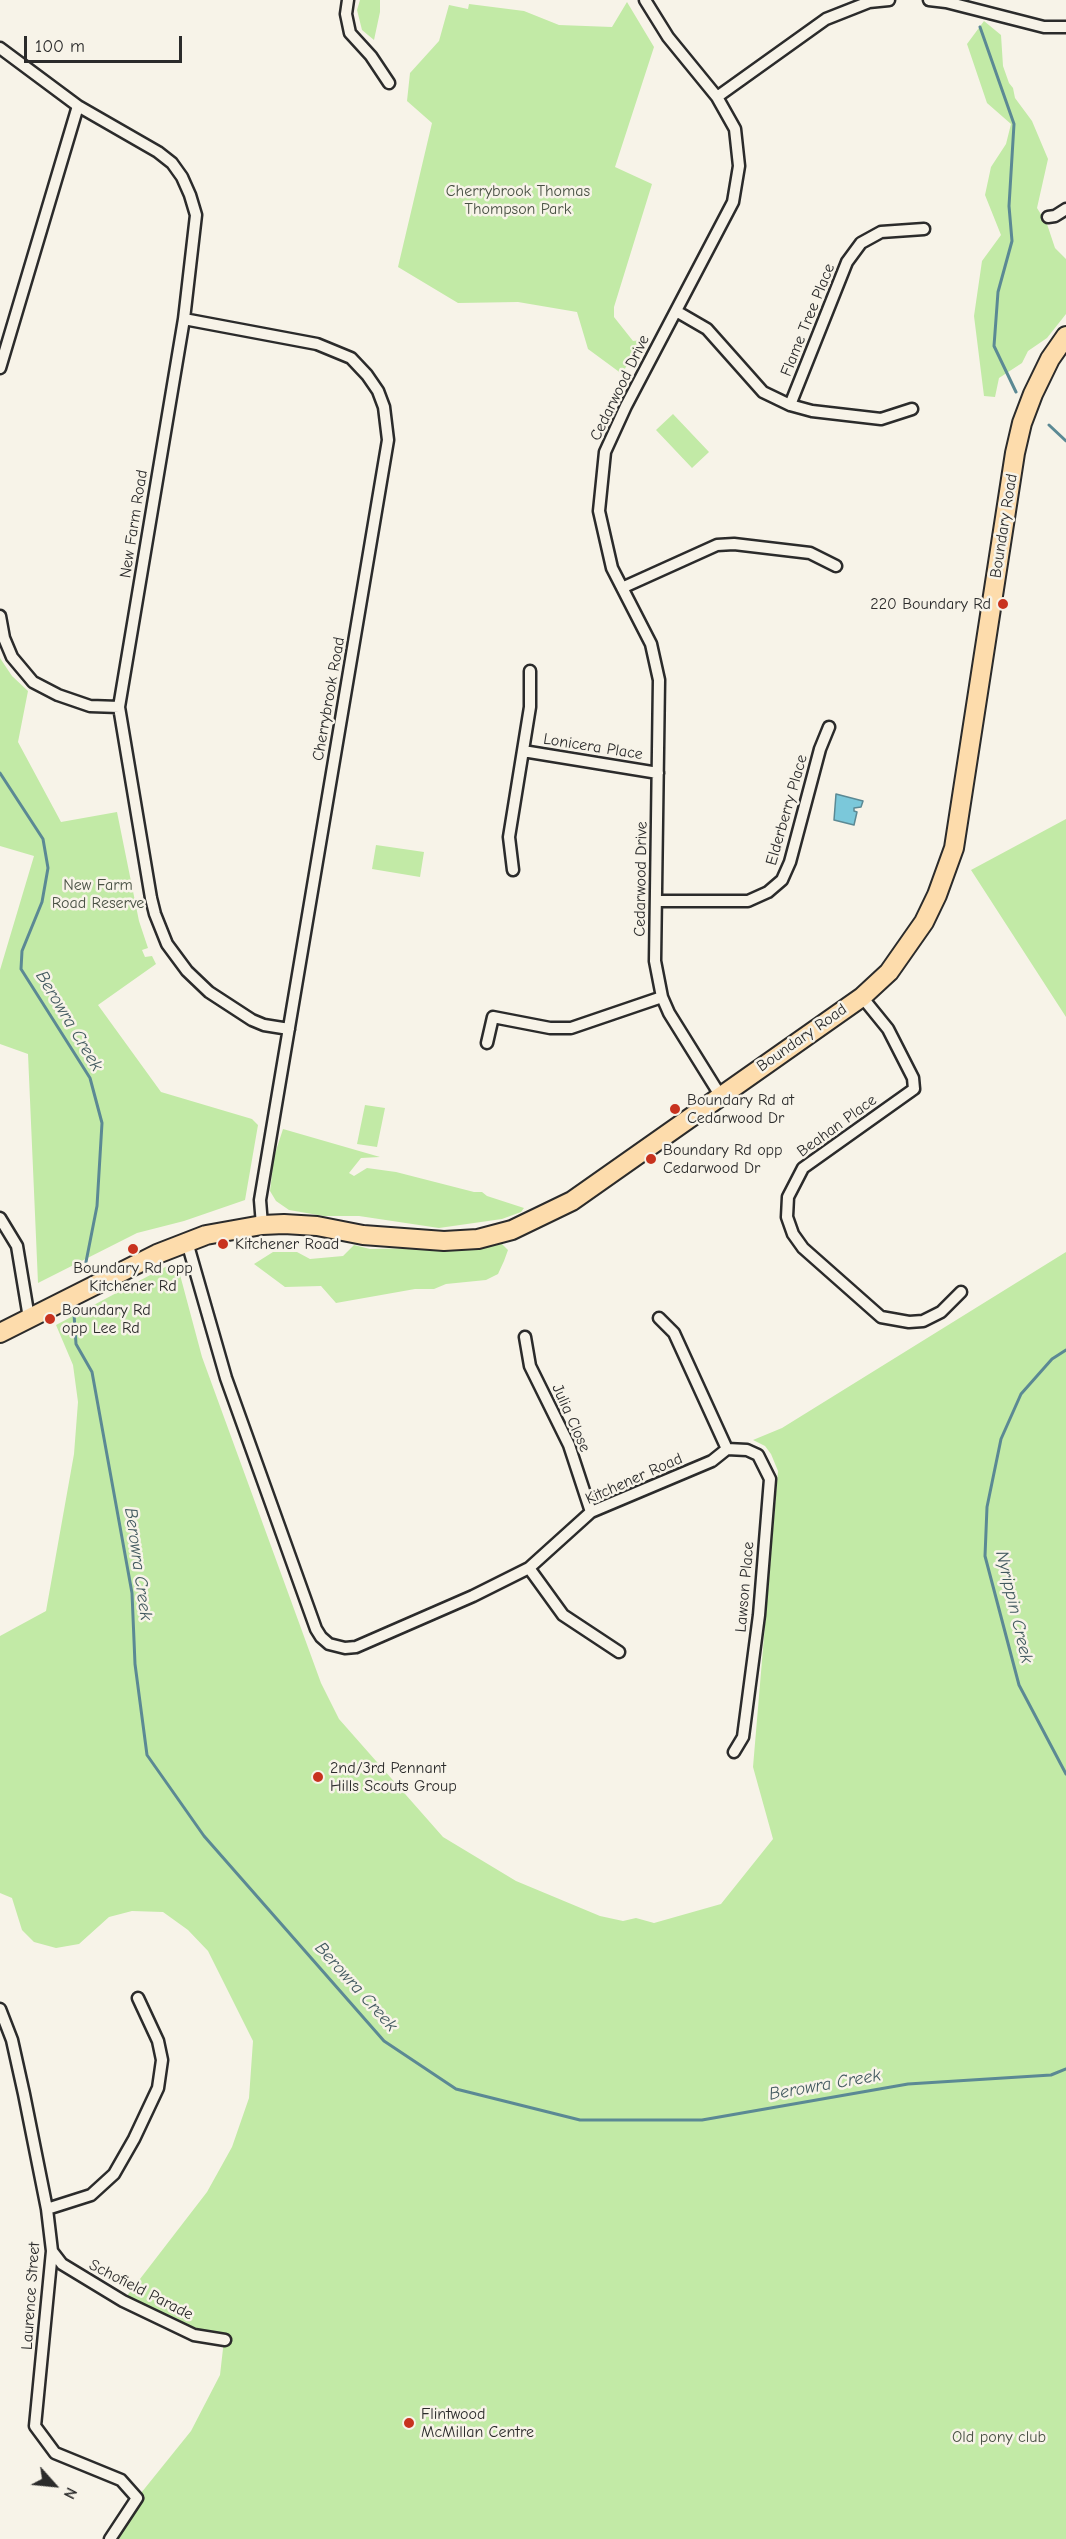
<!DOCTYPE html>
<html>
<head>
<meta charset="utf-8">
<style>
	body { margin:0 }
	#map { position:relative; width:1066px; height:2539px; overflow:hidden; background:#f7f3e8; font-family:"Comic Neue",sans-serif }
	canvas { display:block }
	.north { position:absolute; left:24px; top:2455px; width:60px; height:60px; -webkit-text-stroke:4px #f7f3e8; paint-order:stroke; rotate:117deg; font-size:16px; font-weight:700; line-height:24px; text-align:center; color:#2b2b2b }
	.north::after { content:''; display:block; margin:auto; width:21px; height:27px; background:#2b2b2b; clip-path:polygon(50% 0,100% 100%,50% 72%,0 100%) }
	.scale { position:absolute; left:24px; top:36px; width:158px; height:27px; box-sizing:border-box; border:3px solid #2b2b2b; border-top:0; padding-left:8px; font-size:18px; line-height:21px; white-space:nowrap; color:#2b2b2b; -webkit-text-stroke:4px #f7f3e8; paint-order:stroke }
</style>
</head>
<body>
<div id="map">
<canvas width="1066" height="2539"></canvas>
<div class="north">N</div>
<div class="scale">100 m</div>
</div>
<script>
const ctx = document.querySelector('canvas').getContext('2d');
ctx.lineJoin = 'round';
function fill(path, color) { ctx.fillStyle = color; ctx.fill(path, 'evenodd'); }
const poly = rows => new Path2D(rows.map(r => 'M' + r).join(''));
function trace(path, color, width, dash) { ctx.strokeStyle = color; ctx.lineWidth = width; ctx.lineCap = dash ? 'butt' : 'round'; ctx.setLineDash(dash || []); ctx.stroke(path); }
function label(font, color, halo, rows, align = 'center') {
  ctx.font = font + ' "Comic Neue",sans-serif'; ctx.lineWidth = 5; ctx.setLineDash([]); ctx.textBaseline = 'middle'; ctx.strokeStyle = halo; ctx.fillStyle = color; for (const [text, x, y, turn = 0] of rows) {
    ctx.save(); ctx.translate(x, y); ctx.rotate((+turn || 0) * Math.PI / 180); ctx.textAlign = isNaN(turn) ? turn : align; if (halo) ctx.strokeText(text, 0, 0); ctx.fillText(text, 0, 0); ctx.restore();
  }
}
fill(poly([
	[360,0,380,0,380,12,374,40,362,30,357,10],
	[627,2,654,47,615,167,652,184,614,307,614,317,633,341,641,340,622,374,588,349,577,312,518,302,458,303,398,267,432,123,407,101,410,73,439,41,449,5,468,9,469,4,524,11,559,25,612,27],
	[984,21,1001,35,1003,66,1009,83,1013,88,1015,98,1032,121,1048,159,1037,208,1047,224,1055,248,1066,259,1066,314,1047,338,1028,351,1022,363,999,378,995,397,984,396,974,316,982,261,1001,235,985,195,991,167,1006,144,1011,124,987,103,967,44],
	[673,414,709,452,692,468,656,430],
	[0,658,12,676,28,691,18,742,61,822,117,812,139,921,148,948,142,950,145,957,152,956,156,964,98,1005,161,1092,252,1119,258,1125,245,1200,184,1221,137,1233,38,1283,28,1054,0,1044,0,970,34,856,0,846],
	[1066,819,1066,1017,971,870],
	[376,845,424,852,420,877,372,869],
	[365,1105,385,1108,377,1147,357,1144],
	[283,1129,380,1157,361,1158,349,1173,354,1176,367,1168,396,1172,474,1192,482,1192,487,1196,524,1208,521,1212,502,1219,439,1228,359,1216,324,1216,289,1210,276,1201,270,1191,274,1157],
	[501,1243,508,1250,504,1261,498,1274,486,1280,446,1284,434,1289,415,1289,336,1303,321,1286,285,1287,254,1264,273,1252,297,1252,310,1259,343,1256,354,1245,370,1249,478,1247],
	[1066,1252,1066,2539,110,2539,137,2498,191,2431,220,2375,224,2340,194,2335,123,2301,207,2192,232,2147,249,2098,253,2041,208,1951,188,1930,163,1912,132,1911,109,1917,79,1944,56,1948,34,1942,22,1930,12,1898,0,1893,0,1636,46,1611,74,1454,78,1402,73,1365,56,1325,171,1264,179,1271,202,1357,321,1683,339,1719,443,1837,516,1881,600,1916,623,1921,636,1918,654,1923,721,1904,773,1839,753,1767,778,1471,771,1454,765,1446,753,1440,782,1428]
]), '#c2eaa6');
const water = poly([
	[836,794,863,801,861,807,854,808,854,811,857,812,854,825,834,820,836,794]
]);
fill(water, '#7bc8da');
trace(water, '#5b8994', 1.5);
trace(poly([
	[980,27,1014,124,1009,206,1012,241,998,292,994,346,1016,392],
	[1049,425,1066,441],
	[0,773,43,839,48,868,42,902,22,951,21,969,90,1078,102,1123,97,1206,86,1262],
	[74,1314,76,1344,92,1372,132,1593,135,1664,147,1755,204,1836,384,2041,456,2089,580,2120,702,2120,908,2084,1051,2075,1066,2069],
	[1066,1350,1052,1359,1021,1394,1001,1439,987,1507,985,1556,1019,1685,1066,1774]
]), '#5b8994', 3);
const minor = poly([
	[348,0,346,14,350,33,371,56,389,83],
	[645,0,668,37,717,97,735,129,739,166,733,202,626,406,605,452,599,511,612,568,651,644,659,680,655,961,662,997,669,1013,720,1095],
	[929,0,946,2,1044,27,1066,27],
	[0,48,78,106,158,152,172,163,182,177,190,195,196,215,184,319,119,707,151,898,155,914,167,944,187,971,209,992,252,1020,264,1025,289,1029],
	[717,97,826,19,869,2,889,0],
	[1048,217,1055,216,1066,209],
	[676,311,707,329,763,392,790,405,812,411,881,419,912,409],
	[184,319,317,344,351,358,367,375,378,391,384,407,388,440,260,1200,262,1225],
	[0,368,78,106],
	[790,405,847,262,861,243,881,232,924,229],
	[624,587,717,545,734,544,810,553,836,566],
	[0,616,4,638,12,657,33,682,58,695,90,706,119,707],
	[523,751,658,773],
	[513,870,509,837,530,707,530,671],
	[657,901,748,901,768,892,782,880,790,862,820,749,829,727],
	[862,997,888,1029,913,1078,914,1089,803,1168,788,1197,787,1217,793,1234,803,1248,881,1317,909,1322,923,1321,941,1312,961,1292],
	[487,1043,493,1017,550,1028,571,1028,662,997],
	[0,1218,17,1246,29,1318],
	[187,1242,226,1378,316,1629,321,1637,329,1644,345,1648,356,1647,473,1596,529,1568,591,1512,712,1461,727,1449],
	[659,1318,674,1333,727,1449],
	[525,1337,530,1366,569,1445,591,1512],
	[727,1449,747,1450,758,1455,770,1479,759,1615,743,1737,734,1752],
	[529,1568,563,1615,619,1652],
	[0,2009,12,2040,24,2094,47,2209,52,2251,35,2426,55,2453,121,2480,137,2498,110,2539],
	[47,2209,91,2195,114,2174,134,2139,158,2088,162,2060,158,2041,138,1998],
	[52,2251,62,2264,123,2301,194,2335,225,2340]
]);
const primary = poly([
	[0,1333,157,1254,206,1235,262,1225,284,1224,317,1226,363,1235,444,1241,478,1239,512,1230,572,1201,862,997,889,972,924,922,937,895,954,848,1015,453,1022,423,1033,394,1050,359,1066,336]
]);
trace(minor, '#2b2b2b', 15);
trace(primary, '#2b2b2b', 22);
trace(minor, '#f7f3e8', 10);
trace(primary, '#fddcac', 18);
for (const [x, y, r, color] of [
	[1003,604,6,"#c8321e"],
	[675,1109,6,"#c8321e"],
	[651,1159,6,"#c8321e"],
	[223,1244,6,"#c8321e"],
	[133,1249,6,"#c8321e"],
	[50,1319,6,"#c8321e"],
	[318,1777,6,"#c8321e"],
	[409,2423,6,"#c8321e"]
]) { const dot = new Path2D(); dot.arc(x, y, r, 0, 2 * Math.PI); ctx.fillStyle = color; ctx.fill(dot); trace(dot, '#f7f3e8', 2); }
label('16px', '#495144', '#f7f3e8', [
	["Cherrybrook Thomas",518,191],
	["Thompson Park",518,209],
	["New Farm",98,885],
	["Road Reserve",98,903],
	["Old pony club",999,2437]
]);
label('16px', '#2b2b2b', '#f7f3e8', [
	["Flame Tree Place",808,320,-68],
	["Cedarwood Drive",620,388,-64],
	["New Farm Road",134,524,-81],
	["Boundary Road",1004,526,-81],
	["Cherrybrook Road",329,699,-80],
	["Lonicera Place",593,747,9],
	["Elderberry Place",787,810,-74],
	["Cedarwood Drive",641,879,-89],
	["Boundary Road",802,1038,-35],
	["Beahan Place",837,1126,-36],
	["Julia Close",571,1418,66],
	["Kitchener Road",634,1479,-24],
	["Lawson Place",745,1587,-85],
	["Schofield Parade",141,2290,27],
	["Laurence Street",31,2296,-86]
]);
label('16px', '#2b2b2b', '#f7f3e8', [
	["220 Boundary Rd",991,604,"right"],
	["Boundary Rd at",687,1100],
	["Cedarwood Dr",687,1118],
	["Boundary Rd opp",663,1150],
	["Cedarwood Dr",663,1168],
	["Kitchener Road",235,1244],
	["Boundary Rd opp",133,1268,"center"],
	["Kitchener Rd",133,1286,"center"],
	["Boundary Rd",62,1310],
	["opp Lee Rd",62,1328],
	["2nd/3rd Pennant",330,1768],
	["Hills Scouts Group",330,1786],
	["Flintwood",421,2414],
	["McMillan Centre",421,2432]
], 'left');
label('italic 18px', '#435a60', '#f7f3e8', [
	["Berowra Creek",69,1021,59],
	["Berowra Creek",138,1564,82],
	["Nyrippin Creek",1014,1607,77],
	["Berowra Creek",356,1987,48],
	["Berowra Creek",825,2085,-10]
]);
</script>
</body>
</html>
